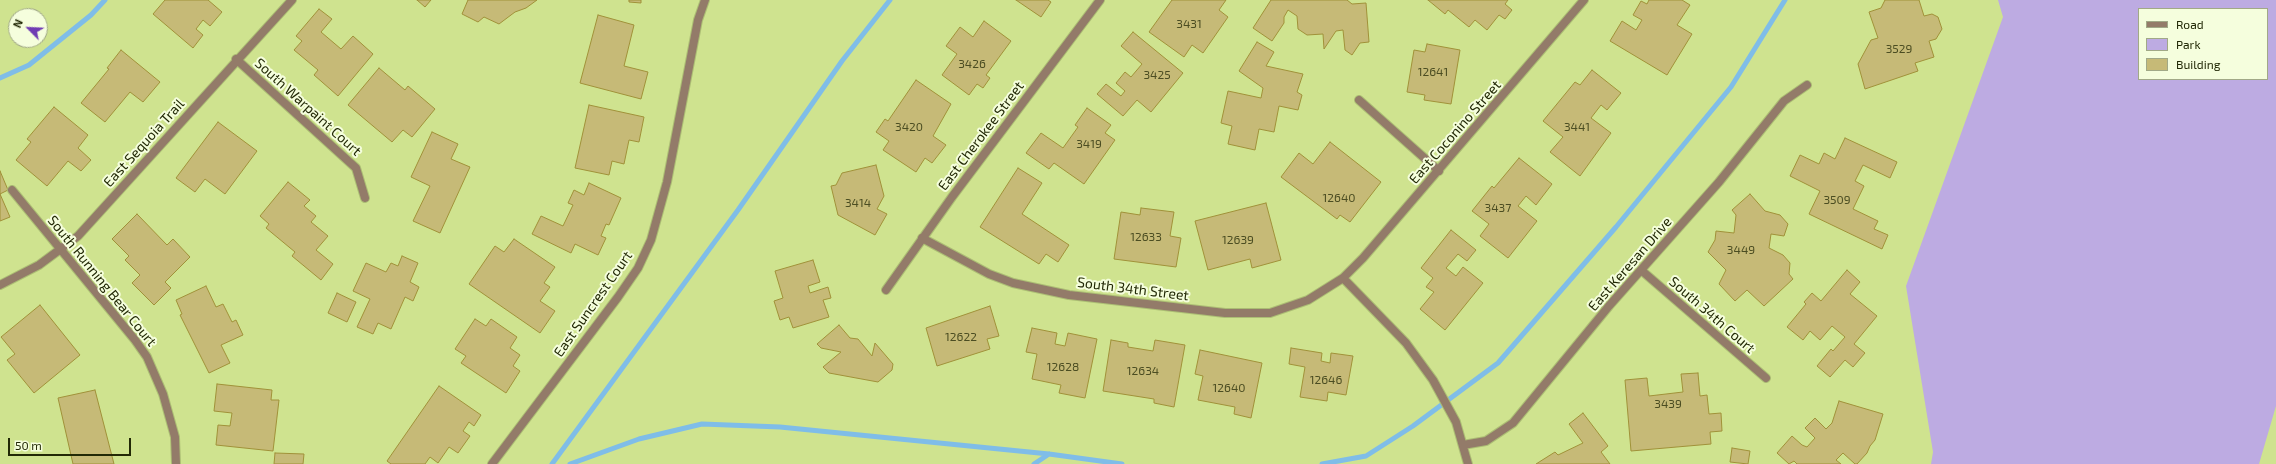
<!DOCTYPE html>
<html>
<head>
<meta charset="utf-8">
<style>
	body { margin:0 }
	#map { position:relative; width:2276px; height:464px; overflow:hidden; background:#cfe38f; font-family:"Exo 2",sans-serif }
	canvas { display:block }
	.legend { position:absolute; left:2138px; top:8px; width:130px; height:72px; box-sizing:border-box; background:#f5fedd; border:1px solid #a1a987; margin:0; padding:5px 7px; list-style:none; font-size:12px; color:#222906 }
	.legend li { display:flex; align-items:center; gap:8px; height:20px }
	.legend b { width:20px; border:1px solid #a1a987 }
	.north { position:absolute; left:8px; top:8px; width:40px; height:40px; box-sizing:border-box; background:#f5fedd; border:1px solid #a1a987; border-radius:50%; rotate:294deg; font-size:11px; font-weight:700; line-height:16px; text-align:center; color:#222906 }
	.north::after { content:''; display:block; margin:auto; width:14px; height:18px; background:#703cb3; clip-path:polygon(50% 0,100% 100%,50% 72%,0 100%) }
	.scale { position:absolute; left:8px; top:438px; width:123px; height:18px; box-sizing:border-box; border:2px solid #222906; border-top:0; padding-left:5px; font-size:12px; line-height:14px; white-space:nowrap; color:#222906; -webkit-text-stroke:3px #f5fedd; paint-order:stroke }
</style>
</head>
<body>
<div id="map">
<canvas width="2276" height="464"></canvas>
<ul class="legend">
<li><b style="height:5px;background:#937b69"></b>Road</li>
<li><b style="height:11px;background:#bdabe2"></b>Park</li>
<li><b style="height:11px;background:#c6ba77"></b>Building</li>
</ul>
<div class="north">N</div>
<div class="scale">50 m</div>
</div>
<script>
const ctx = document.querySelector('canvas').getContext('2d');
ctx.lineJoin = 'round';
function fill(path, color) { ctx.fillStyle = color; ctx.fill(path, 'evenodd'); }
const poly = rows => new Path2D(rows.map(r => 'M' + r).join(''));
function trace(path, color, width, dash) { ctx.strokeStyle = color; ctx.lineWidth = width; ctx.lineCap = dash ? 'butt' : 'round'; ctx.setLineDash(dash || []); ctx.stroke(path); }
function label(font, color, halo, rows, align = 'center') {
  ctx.font = font + ' "Exo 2",sans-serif'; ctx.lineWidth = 4; ctx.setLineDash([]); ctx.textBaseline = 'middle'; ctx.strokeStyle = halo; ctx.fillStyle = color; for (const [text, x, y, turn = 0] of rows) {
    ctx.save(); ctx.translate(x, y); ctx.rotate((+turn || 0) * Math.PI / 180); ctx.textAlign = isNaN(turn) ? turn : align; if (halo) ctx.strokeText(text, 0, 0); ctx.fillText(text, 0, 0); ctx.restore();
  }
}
fill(poly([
	[1998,0,2276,0,2276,406,2259,464,1931,464,1933,452,1906,286,2003,17],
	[2139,9,2267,9,2267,79,2139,79]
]), '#bdabe2');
trace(poly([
	[0,78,29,65,91,15,105,0],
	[552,464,738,210,842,61,890,0],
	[570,464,639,439,702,424,780,427,1049,454,1122,464],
	[1034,464,1049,454],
	[1322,464,1366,456,1413,426,1498,363,1616,227,1731,87,1785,0]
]), '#7fbde8', 5);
const building = poly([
	[165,0,208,0,222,12,210,26,203,20,196,29,203,35,193,48,153,14,165,0],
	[417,0,431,0,425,7,417,0],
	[468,0,537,0,526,8,515,12,499,24,484,17,478,22,462,14,468,0],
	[629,0,641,0,641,3,629,2,629,0],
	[1016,0,1048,0,1051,2,1041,17,1016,0],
	[1172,0,1226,0,1219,10,1228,17,1203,53,1192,45,1184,57,1149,32,1172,0],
	[1271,0,1347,0,1352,4,1366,3,1369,42,1360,43,1352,55,1345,50,1343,30,1336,31,1324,49,1323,34,1307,35,1298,29,1297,16,1288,10,1284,17,1284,23,1272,41,1253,28,1271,0],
	[1428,0,1508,0,1505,4,1512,10,1505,19,1499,15,1487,30,1475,20,1469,27,1448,10,1445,14,1428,0],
	[1649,0,1682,0,1690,5,1677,25,1692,34,1667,75,1610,41,1622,21,1636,30,1642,20,1633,15,1641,1,1647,4,1649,0],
	[1885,0,1919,0,1924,16,1932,14,1938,17,1942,29,1936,39,1929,41,1934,57,1915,63,1918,71,1865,89,1858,64,1871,40,1878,38,1869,12,1881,8,1885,0],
	[319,9,332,19,321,32,341,49,353,36,373,54,338,96,314,75,318,70,294,50,302,41,296,36,319,9],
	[598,15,634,25,624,66,648,72,641,99,580,83,598,15],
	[984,21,1011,41,986,75,990,78,983,88,977,84,969,95,942,75,957,54,946,46,960,27,973,37,984,21],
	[1133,32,1183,73,1151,112,1137,100,1123,116,1097,94,1106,84,1121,96,1125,91,1116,83,1125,72,1131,77,1142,64,1121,46,1133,32],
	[1257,42,1274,52,1266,66,1303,74,1297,92,1302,95,1298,110,1279,106,1274,132,1259,129,1255,150,1228,144,1232,126,1221,123,1228,91,1261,98,1263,88,1239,71,1257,42],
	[1427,44,1460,50,1451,104,1424,100,1425,95,1407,92,1414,50,1425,52,1427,44],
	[121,50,160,82,143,102,130,92,105,122,81,103,109,69,107,68,121,50],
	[379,68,405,90,408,86,435,109,412,137,403,130,392,142,348,105,379,68],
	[1592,70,1621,93,1607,110,1601,105,1591,118,1611,133,1580,176,1550,152,1563,137,1543,121,1575,82,1580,85,1592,70],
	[916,80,951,104,933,136,946,145,932,163,925,158,916,172,883,150,889,141,876,132,885,119,888,121,916,80],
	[589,105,644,117,639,142,629,140,624,164,612,161,609,175,575,168,589,105],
	[54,107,88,135,78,148,91,160,81,171,68,161,47,186,16,160,31,142,27,139,54,107],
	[1087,108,1111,125,1105,133,1115,140,1084,184,1054,163,1049,169,1026,153,1041,133,1063,148,1078,127,1075,125,1087,108],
	[218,122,257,151,225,194,205,179,195,192,176,178,218,122],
	[432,132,458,144,451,159,470,167,440,233,413,221,430,186,411,177,432,132],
	[1845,138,1897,162,1890,178,1863,165,1855,181,1864,186,1853,209,1878,221,1874,229,1888,235,1882,249,1809,214,1820,191,1790,176,1800,155,1819,164,1824,153,1835,159,1845,138],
	[1330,142,1381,182,1350,222,1340,215,1337,219,1281,177,1299,153,1313,164,1330,142],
	[1519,158,1552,184,1536,205,1526,196,1518,206,1537,221,1508,258,1480,236,1489,224,1472,211,1492,186,1494,188,1519,158],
	[876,165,884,196,877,209,887,214,875,235,838,215,831,186,836,185,842,173,876,165],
	[1018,168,1042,183,1022,214,1069,245,1058,262,1046,254,1039,264,980,227,1018,168],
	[0,171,8,190,0,194,10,217,0,221,0,171],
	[288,182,310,200,304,206,316,216,311,222,328,236,316,250,333,264,321,280,292,256,295,252,266,228,269,224,260,216,288,182],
	[589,183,621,198,609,225,606,224,601,236,606,238,598,255,575,244,571,253,532,234,541,216,563,226,573,205,568,203,574,190,584,195,589,183],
	[1750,194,1765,211,1780,215,1788,224,1784,236,1771,234,1769,248,1783,255,1790,263,1789,274,1793,279,1764,306,1747,290,1735,301,1719,284,1726,270,1708,252,1715,240,1716,231,1734,233,1736,215,1732,210,1750,194],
	[1266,203,1281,260,1252,268,1250,259,1208,270,1195,221,1266,203],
	[1141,208,1174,212,1170,236,1181,238,1176,267,1114,259,1121,212,1140,215,1141,208],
	[137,214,167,245,173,239,190,257,165,282,171,288,154,305,132,283,140,275,125,260,129,256,112,239,137,214],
	[1451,230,1476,250,1467,261,1458,254,1446,268,1456,276,1463,267,1483,283,1445,330,1420,309,1434,292,1426,287,1433,278,1421,268,1451,230],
	[514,239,555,267,544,283,550,287,540,301,555,311,540,333,469,284,495,246,504,252,514,239],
	[402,256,418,263,410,282,419,287,413,301,405,297,391,329,378,323,373,334,357,327,370,299,353,291,366,263,386,272,391,263,398,266,402,256],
	[813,260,820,282,808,286,810,293,828,287,831,298,823,300,829,317,793,328,789,317,780,320,774,301,783,298,775,271,813,260],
	[1847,270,1860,282,1850,294,1877,316,1854,344,1865,353,1853,367,1845,360,1830,377,1817,366,1831,349,1833,351,1845,337,1832,326,1820,340,1810,331,1803,340,1787,327,1806,304,1804,302,1812,293,1821,301,1847,270],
	[206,286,216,307,223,304,232,322,236,320,243,335,221,345,230,363,209,373,180,315,182,314,176,300,206,286],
	[337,293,356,302,347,322,328,313,337,293],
	[40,305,80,355,34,393,7,360,15,354,1,337,40,305],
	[990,306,999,336,987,339,990,349,937,366,926,328,990,306],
	[475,319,486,326,491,319,517,337,510,348,520,355,513,366,520,371,506,393,461,363,466,356,455,349,475,319],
	[839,325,850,338,858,339,872,356,875,343,893,364,892,370,878,382,829,373,823,367,841,352,821,348,817,344,839,325],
	[1032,328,1057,333,1055,344,1065,346,1068,333,1097,339,1085,398,1059,393,1061,385,1032,379,1037,354,1026,352,1032,328],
	[1111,340,1128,343,1128,347,1153,351,1155,340,1185,345,1174,407,1154,403,1154,399,1103,391,1111,340],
	[1291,348,1322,353,1321,361,1330,363,1331,353,1353,356,1346,395,1328,392,1327,401,1300,397,1305,367,1289,364,1291,348],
	[1200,350,1262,363,1251,418,1234,414,1235,407,1198,400,1203,376,1195,374,1200,350],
	[1698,373,1700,396,1707,395,1709,414,1721,413,1722,431,1710,432,1711,444,1631,451,1625,380,1647,378,1649,396,1683,392,1681,374,1698,373],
	[217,384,272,390,271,400,279,400,273,451,216,445,218,425,230,426,232,413,214,411,217,384],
	[439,386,481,415,474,426,469,422,463,431,470,436,458,453,449,447,438,463,430,457,425,464,391,464,387,461,439,386],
	[95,390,114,464,73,464,58,398,95,390],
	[1839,401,1883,414,1875,440,1870,446,1867,453,1857,464,1855,464,1843,453,1836,460,1841,464,1797,464,1794,461,1789,464,1777,453,1792,436,1802,445,1807,447,1815,438,1805,428,1815,418,1826,429,1832,423,1839,401],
	[1583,413,1608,446,1601,452,1610,464,1536,464,1555,452,1558,455,1583,443,1569,424,1583,413],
	[1732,448,1750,451,1748,464,1730,462,1732,448],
	[275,453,304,454,303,464,274,464,275,453]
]);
fill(building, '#c6ba77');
trace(building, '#a09139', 1);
const street = poly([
	[236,59,356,168,365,198],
	[1359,100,1439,171],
	[12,190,135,340,147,357,163,394,175,437,176,464],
	[922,238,989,274,1013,283,1069,295,1225,313,1270,313,1308,300,1343,278,1363,258,1584,0],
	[1641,270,1766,378],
	[1343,278,1406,343,1433,380,1456,422,1468,464],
	[0,285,39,265,78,236,292,0],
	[886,290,952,197,1100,0],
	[1463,445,1486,441,1513,423,1609,306,1719,182,1784,101,1807,85],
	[492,464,618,297,638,268,651,240,667,182,698,20,705,0]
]);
trace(street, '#acbe74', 10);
trace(street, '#937b69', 8);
label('12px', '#4b4d22', null, [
	["3431",1189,24],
	["3529",1899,49],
	["3426",972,64],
	["12641",1433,72],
	["3425",1157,75],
	["3420",909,127],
	["3441",1577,127],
	["3419",1089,144],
	["12640",1339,198],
	["3509",1837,200],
	["3414",858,203],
	["3437",1498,208],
	["12633",1146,237],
	["12639",1238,240],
	["3449",1741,250],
	["12622",961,337],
	["12628",1063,367],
	["12634",1143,371],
	["12646",1326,380],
	["12640",1229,388],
	["3439",1668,404]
]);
label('14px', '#222906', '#f5fedd', [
	["South Warpaint Court",308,107,42],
	["East Coconino Street",1455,132,-49],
	["East Cherokee Street",981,136,-53],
	["East Sequoia Trail",144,143,-48],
	["East Keresan Drive",1630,264,-49],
	["South Running Bear Court",102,281,51],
	["South 34th Street",1133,289,7],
	["East Suncrest Court",593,304,-55],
	["South 34th Court",1712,315,41]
]);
</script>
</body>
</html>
